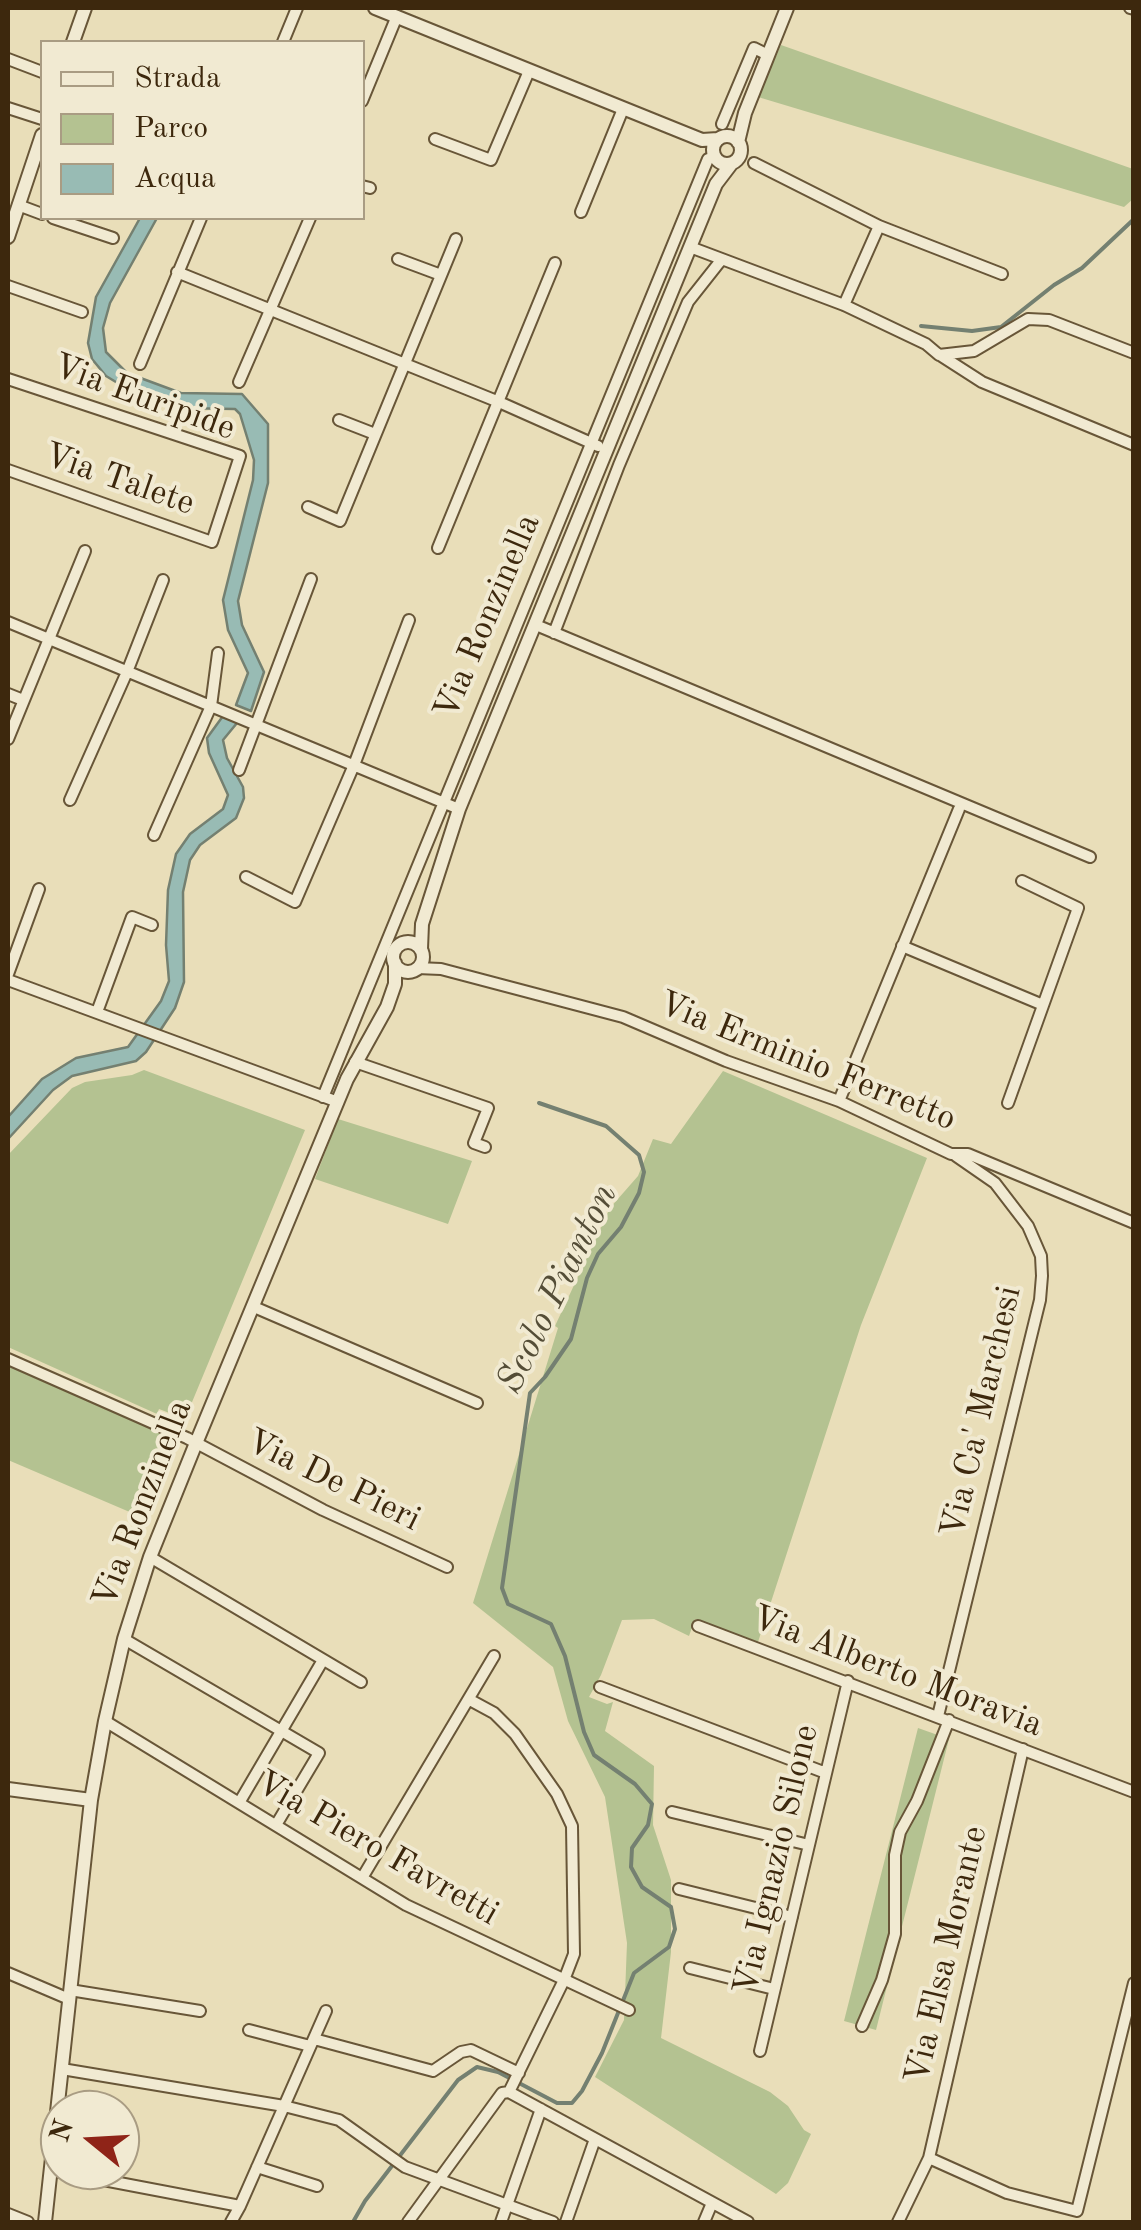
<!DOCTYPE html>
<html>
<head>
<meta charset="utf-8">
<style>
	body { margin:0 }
	#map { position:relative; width:1141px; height:2230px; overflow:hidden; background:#e9deb9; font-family:"Old Standard TT",serif }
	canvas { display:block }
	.frame { position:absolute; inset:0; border:10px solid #3d280d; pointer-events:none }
	.legend { position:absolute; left:40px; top:40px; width:325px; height:180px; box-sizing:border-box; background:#f1ead2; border:2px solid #a99c83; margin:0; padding:12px 18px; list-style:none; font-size:30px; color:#3d280d }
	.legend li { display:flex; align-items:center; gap:20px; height:50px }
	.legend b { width:50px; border:2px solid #a99c83 }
	.north { position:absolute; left:40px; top:2090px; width:100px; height:100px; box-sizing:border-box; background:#f1ead2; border:2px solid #a99c83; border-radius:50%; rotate:288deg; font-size:28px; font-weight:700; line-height:40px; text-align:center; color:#3d280d }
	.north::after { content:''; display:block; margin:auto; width:35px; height:45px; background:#8f2418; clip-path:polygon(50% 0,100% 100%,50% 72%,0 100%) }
</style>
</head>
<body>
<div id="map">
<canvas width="1141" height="2230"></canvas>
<div class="frame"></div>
<ul class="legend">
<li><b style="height:12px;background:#f1ead2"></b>Strada</li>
<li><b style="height:28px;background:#b4c291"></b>Parco</li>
<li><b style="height:28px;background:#98bbb4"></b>Acqua</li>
</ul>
<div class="north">N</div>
</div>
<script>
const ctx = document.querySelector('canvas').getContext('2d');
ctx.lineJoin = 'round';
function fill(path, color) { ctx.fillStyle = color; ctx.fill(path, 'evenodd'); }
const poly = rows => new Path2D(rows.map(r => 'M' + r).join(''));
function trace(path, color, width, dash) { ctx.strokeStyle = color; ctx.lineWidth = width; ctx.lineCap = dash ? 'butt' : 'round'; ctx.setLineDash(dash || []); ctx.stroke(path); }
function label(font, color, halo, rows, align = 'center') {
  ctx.font = font + ' "Old Standard TT",serif'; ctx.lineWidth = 8; ctx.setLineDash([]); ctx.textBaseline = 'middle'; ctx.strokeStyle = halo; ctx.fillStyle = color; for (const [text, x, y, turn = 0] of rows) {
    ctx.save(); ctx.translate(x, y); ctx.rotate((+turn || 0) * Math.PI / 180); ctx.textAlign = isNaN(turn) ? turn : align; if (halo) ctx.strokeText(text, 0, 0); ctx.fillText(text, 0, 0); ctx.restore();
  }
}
fill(poly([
	[781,45,1133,169,1133,199,1124,207,758,97],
	[144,1070,305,1130,185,1419,159,1409,157,1414,8,1347,8,1155,72,1088,85,1082,132,1075],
	[723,1071,927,1158,861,1325,758,1642,695,1619,689,1636,654,1619,622,1620,601,1675,589,1697,607,1704,613,1702,605,1731,654,1766,653,1825,671,1880,671,1952,661,2038,770,2092,788,2106,804,2130,811,2134,788,2183,776,2194,595,2077,624,2020,627,1943,605,1797,568,1721,553,1667,473,1603,558,1328,555,1326,610,1208,638,1176,653,1139,671,1144],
	[338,1119,472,1161,448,1224,315,1179],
	[8,1366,174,1439,139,1516,8,1460],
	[918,1728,949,1739,876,2030,844,2021]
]), '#b4c291');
const water = poly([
	[140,218,157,218,110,303,103,328,106,352,127,373,181,393,242,394,268,424,268,483,238,601,242,625,264,672,251,711,236,705,248,673,228,630,223,600,253,480,254,460,240,414,235,409,178,408,139,396,106,376,92,359,88,343,96,297,140,218],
	[223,716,237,723,223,740,227,758,243,787,244,798,236,818,200,845,190,860,183,892,184,982,175,1008,146,1052,136,1061,72,1076,53,1090,8,1139,8,1117,42,1079,76,1058,128,1047,161,1001,169,981,166,945,168,890,176,854,190,834,223,809,228,795,209,753,207,738,223,716]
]);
fill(water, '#98bbb4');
trace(water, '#748071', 2.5);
trace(poly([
	[921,326,972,331,1001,327,1054,285,1082,268,1134,219],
	[353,2222,365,2201,458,2080,477,2067,498,2072,557,2103,572,2103,582,2091,602,2053,634,1973,669,1947,675,1929,671,1907,642,1887,631,1867,632,1848,648,1825,652,1804,635,1784,594,1755,584,1732,565,1656,551,1624,508,1604,502,1588,530,1393,545,1377,571,1339,587,1278,598,1254,621,1227,639,1193,644,1172,639,1155,606,1126,539,1103]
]), '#748071', 4);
const minor = poly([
	[1130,8,1134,9],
	[283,42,297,8],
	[8,59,42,72],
	[362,101,397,16],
	[8,108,42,119],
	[722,124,754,48,768,55],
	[435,139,491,160,529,71],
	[754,163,879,226,1002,274],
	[362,186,370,188],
	[18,205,42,214],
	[581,212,623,109],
	[53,218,113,238],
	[690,247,844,305,926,344,939,355,974,351,1028,319,1049,320,1134,353],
	[398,259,441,275],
	[177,272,499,402,598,446],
	[8,286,82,312],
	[844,305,879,226],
	[940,355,982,382,1134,445],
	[140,364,201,218],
	[8,379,240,456,212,542,8,470],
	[239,382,310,218],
	[339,420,375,434],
	[308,507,340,521,456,239],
	[438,548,555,263],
	[8,622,459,809],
	[536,625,1090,857],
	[554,633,619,465,688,302,722,259],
	[8,694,23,700],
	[8,739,85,551],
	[239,770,311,579],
	[70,800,127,672,163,580],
	[154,835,211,706,218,653],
	[246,877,295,902,354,765,409,620],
	[902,946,1043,1005],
	[417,968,441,969,623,1017,726,1061,839,1101,951,1154,968,1154,1134,1223],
	[8,974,39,889],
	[8,980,338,1102],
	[97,1012,132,917,152,925],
	[355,1062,488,1108,474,1143,485,1147],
	[323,1097,708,159],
	[839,1101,959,809],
	[1008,1103,1078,908,1022,881],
	[254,1307,477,1403],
	[8,1359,187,1438,323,1510,447,1567],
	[150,1557,361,1682],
	[698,1626,1134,1792],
	[124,1639,319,1753,276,1825],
	[600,1687,826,1773],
	[938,1716,1040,1300,1042,1276,1041,1256,1028,1226,995,1183,956,1156],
	[105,1721,406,1905,629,2010],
	[239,1803,323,1660],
	[672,1812,809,1845],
	[362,1878,494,1656],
	[679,1889,792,1917],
	[690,1968,774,1989],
	[8,1973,69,1999],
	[70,1990,200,2011],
	[862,2026,882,1980,895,1934,895,1855,900,1832,917,1801,949,1720],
	[249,2030,310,2046],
	[314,2039,433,2071,461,2052,471,2050,519,2073],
	[760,2051,848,1681],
	[62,2069,284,2106,339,2120,405,2167,553,2222],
	[509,2092,748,2222],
	[929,2158,1007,2193,1077,2211,1134,1983],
	[257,2167,317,2186],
	[51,2170,240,2206,326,2011],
	[8,2214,28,2222],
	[231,2222,240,2206],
	[408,2222,502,2093,509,2092,564,1980,574,1954,572,1826,557,1794,515,1734,494,1713,470,1700],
	[501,2222,541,2109],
	[566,2222,595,2139],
	[704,2222,712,2203],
	[898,2222,929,2158,1023,1749]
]);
const tertiary = poly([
	[375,8,702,140,718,139],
	[73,42,85,8],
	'713 150a14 14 0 1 1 28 0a14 14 0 1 1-28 0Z',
	[738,142,745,113,787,8],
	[8,237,42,135],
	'393 957a15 15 0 1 1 30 0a15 15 0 1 1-30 0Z',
	[421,949,422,924,459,809,716,184,732,163],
	[8,1789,91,1800],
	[45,2222,91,1800,105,1721,124,1639,150,1557,194,1448,347,1079,387,1007,395,984,395,963]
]);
trace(minor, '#685638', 14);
trace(tertiary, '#685638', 16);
trace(minor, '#f1ead2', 10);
trace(tertiary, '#f1ead2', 12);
label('35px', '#3d280d', '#f1ead2', [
	["Via Euripide",144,398,20],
	["Via Talete",119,480,19],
	["Via Ronzinella",488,617,-67],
	["Via Erminio Ferretto",807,1062,22],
	["Via Ca' Marchesi",982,1412,-77],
	["Via De Pieri",333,1481,26],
	["Via Ronzinella",143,1504,-69],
	["Via Alberto Moravia",897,1672,21],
	["Via Piero Favretti",377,1849,30],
	["Via Ignazio Silone",777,1860,-77],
	["Via Elsa Morante",947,1955,-77]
]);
label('italic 38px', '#544d37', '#f1ead2', [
	["Scolo Pianton",558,1289,-64]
]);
</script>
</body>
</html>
